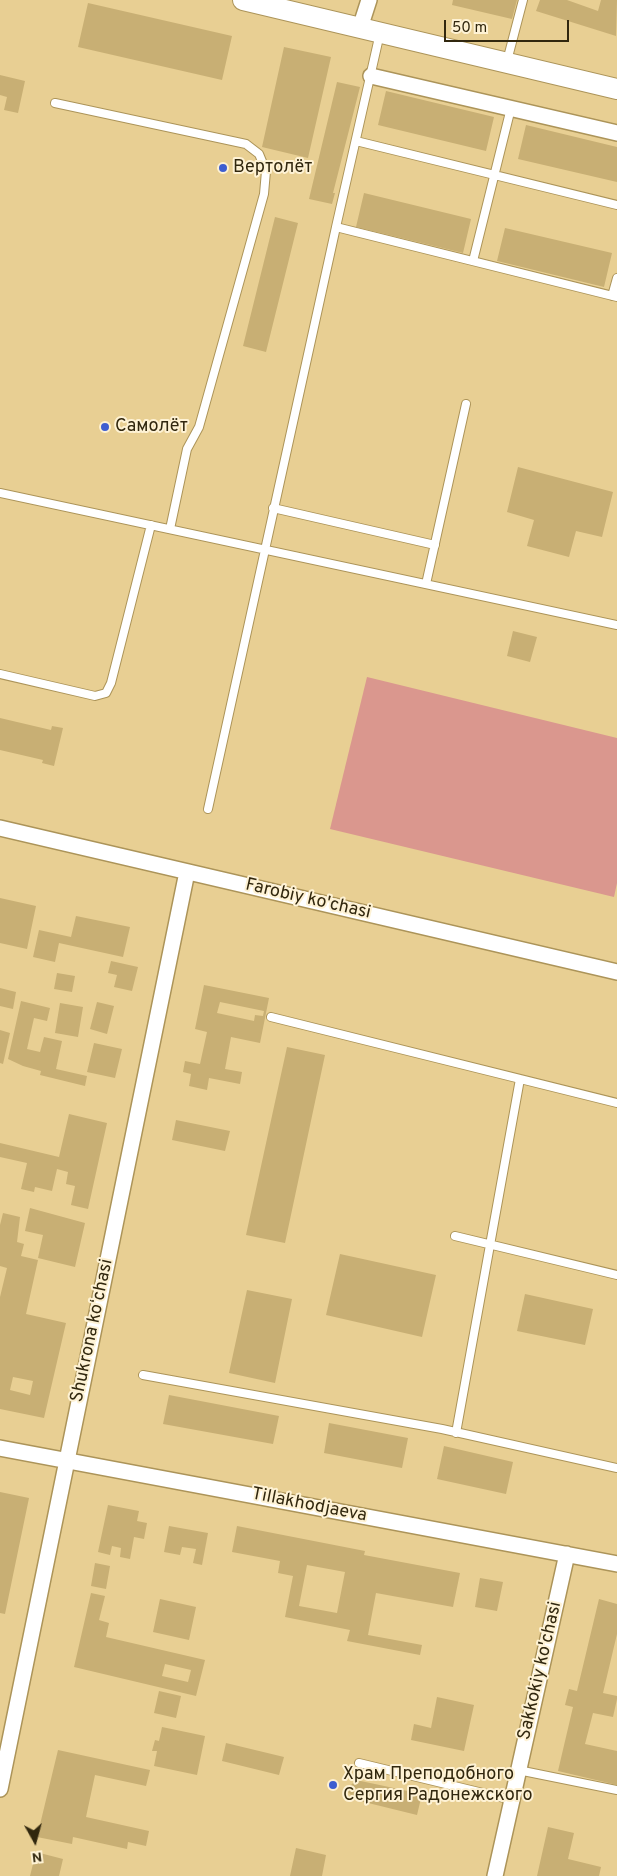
<!DOCTYPE html>
<html>
<head>
<meta charset="utf-8">
<style>
	body { margin:0 }
	#map { position:relative; width:617px; height:1876px; overflow:hidden; background:#e8cf93; font-family:Overpass,sans-serif }
	canvas { display:block }
	.north { position:absolute; left:10px; top:1816px; width:50px; height:50px; -webkit-text-stroke:4px #fef2d4; paint-order:stroke; rotate:173deg; font-size:14px; font-weight:700; line-height:20px; text-align:center; color:#31270e }
	.north::after { content:''; display:block; margin:auto; width:18px; height:22px; background:#31270e; clip-path:polygon(50% 0,100% 100%,50% 72%,0 100%) }
	.scale { position:absolute; left:444px; top:20px; width:125px; height:22px; box-sizing:border-box; border:2px solid #31270e; border-top:0; padding-left:6px; font-size:15px; line-height:18px; white-space:nowrap; color:#31270e; -webkit-text-stroke:4px #fef2d4; paint-order:stroke }
</style>
</head>
<body>
<div id="map">
<canvas width="617" height="1876"></canvas>
<div class="north">N</div>
<div class="scale">50 m</div>
</div>
<script>
const ctx = document.querySelector('canvas').getContext('2d');
ctx.lineJoin = 'round';
function fill(path, color) { ctx.fillStyle = color; ctx.fill(path, 'evenodd'); }
const poly = rows => new Path2D(rows.map(r => 'M' + r).join(''));
function trace(path, color, width, dash) { ctx.strokeStyle = color; ctx.lineWidth = width; ctx.lineCap = dash ? 'butt' : 'round'; ctx.setLineDash(dash || []); ctx.stroke(path); }
function label(font, color, halo, rows, align = 'center') {
  ctx.font = font + ' Overpass,sans-serif'; ctx.lineWidth = 4; ctx.setLineDash([]); ctx.textBaseline = 'middle'; ctx.strokeStyle = halo; ctx.fillStyle = color; for (const [text, x, y, turn = 0] of rows) {
    ctx.save(); ctx.translate(x, y); ctx.rotate((+turn || 0) * Math.PI / 180); ctx.textAlign = isNaN(turn) ? turn : align; if (halo) ctx.strokeText(text, 0, 0); ctx.fillText(text, 0, 0); ctx.restore();
  }
}
fill(poly([
	[367,677,617,738,617,883,614,897,330,829]
]), '#da978e');
fill(poly([
	[453,0,517,0,512,19,452,5],
	[540,0,567,0,598,11,601,0,617,0,616,36,536,11],
	[88,3,232,36,222,80,78,47],
	[284,47,331,57,308,158,262,147],
	[0,75,25,81,18,113,4,110,7,97,0,95],
	[337,82,360,87,333,193,335,193,332,204,309,199],
	[386,91,494,117,486,151,378,125],
	[526,125,617,147,617,182,518,159],
	[364,193,471,219,463,253,356,227],
	[275,217,298,223,266,352,243,346],
	[505,228,612,253,604,287,497,261],
	[518,467,613,492,602,537,576,531,569,557,527,546,534,520,507,512],
	[513,631,537,637,530,662,507,656],
	[0,718,51,730,52,726,63,728,54,766,42,763,43,760,0,750],
	[0,898,36,906,27,949,0,943],
	[76,916,130,927,123,957,59,943,55,962,33,957,39,930,71,937],
	[111,961,138,967,132,991,114,987,117,975,108,973],
	[57,973,75,976,72,992,54,989],
	[204,985,269,998,260,1043,231,1037,225,1069,242,1072,240,1084,209,1078,207,1090,189,1086,191,1074,183,1072,185,1061,200,1064,207,1032,195,1029],
	[220,1002,264,1011,263,1016,255,1015,254,1021,217,1013],
	[0,988,16,992,13,1009,0,1006],
	[21,1001,50,1008,47,1021,34,1018,27,1049,40,1052,44,1037,62,1041,56,1069,87,1076,85,1086,40,1075,41,1071,23,1066,8,1059],
	[97,1002,114,1006,107,1034,90,1029],
	[60,1003,83,1007,78,1037,55,1033],
	[0,1030,10,1033,3,1064,0,1063],
	[94,1043,122,1049,115,1078,87,1072],
	[287,1047,325,1055,285,1243,246,1235],
	[69,1114,107,1123,88,1209,71,1205,75,1186,66,1184,68,1172,57,1169,52,1191,35,1187,34,1192,21,1189,27,1163,0,1157,0,1143,59,1157],
	[176,1120,230,1131,225,1151,172,1140],
	[30,1208,85,1223,75,1267,38,1258,43,1235,25,1231],
	[3,1213,20,1217,17,1242,24,1244,21,1256,38,1260,26,1314,66,1323,44,1418,0,1409,0,1297,7,1268,0,1266,0,1225],
	[13,1377,33,1381,30,1395,10,1390],
	[340,1254,436,1275,422,1337,326,1315],
	[247,1290,292,1299,275,1383,229,1373],
	[525,1294,593,1309,585,1345,517,1331],
	[169,1395,279,1416,273,1444,163,1424],
	[329,1423,408,1438,402,1468,324,1453],
	[444,1446,513,1462,506,1494,437,1479],
	[0,1492,29,1498,5,1614,0,1613],
	[108,1505,139,1511,137,1521,147,1523,144,1539,134,1537,130,1559,120,1557,121,1548,112,1546,110,1555,98,1552],
	[169,1526,208,1533,202,1565,193,1563,196,1549,182,1547,180,1555,164,1552],
	[237,1526,365,1551,364,1555,460,1573,453,1607,376,1593,368,1635,422,1645,420,1655,347,1641,350,1630,285,1617,293,1576,278,1573,280,1561,232,1552],
	[307,1565,345,1572,337,1613,299,1606],
	[95,1563,110,1566,106,1589,91,1586],
	[480,1578,503,1582,497,1611,475,1607],
	[91,1593,105,1596,99,1620,109,1623,106,1637,205,1660,196,1696,74,1667],
	[165,1664,191,1670,188,1682,162,1676],
	[160,1599,196,1607,189,1640,153,1632],
	[599,1599,617,1604,617,1634,603,1693,617,1696,617,1699,613,1717,593,1713,585,1744,617,1751,617,1785,558,1771,573,1707,565,1705,569,1689,577,1691],
	[159,1691,181,1696,176,1718,154,1713],
	[437,1697,474,1705,464,1751,411,1740,414,1724,431,1728],
	[162,1727,205,1736,197,1775,154,1766,157,1751,152,1751,155,1740,159,1741],
	[226,1743,284,1757,279,1775,222,1761],
	[58,1750,150,1770,146,1786,95,1775,86,1817,149,1831,146,1846,128,1842,127,1849,73,1837,72,1844,37,1837],
	[356,1780,422,1794,417,1815,356,1800,348,1792,349,1787],
	[548,1827,574,1833,568,1859,601,1867,599,1876,537,1876],
	[296,1848,326,1855,322,1876,290,1876],
	[36,1852,63,1859,59,1876,30,1876]
]), '#c8af74');
const service = poly([
	[380,33,336,227,617,297],
	[507,61,523,0],
	[55,103,246,144,259,154,266,171,264,194,199,427,187,449,170,529],
	[356,141,617,205],
	[473,261,511,108],
	[612,296,617,278],
	[0,493,617,625],
	[273,508,435,545],
	[426,584,466,404],
	[0,674,95,696,106,693,111,683,151,525],
	[208,809,336,227],
	[271,1017,617,1103],
	[455,1236,617,1275],
	[143,1375,442,1429,617,1468],
	[456,1433,520,1079],
	[359,1763,512,1800],
	[518,1770,617,1790]
]);
const minor = poly([
	[360,28,369,0],
	[371,76,617,133],
	[0,828,617,972],
	[0,1448,617,1564],
	[0,1789,187,872],
	[495,1876,567,1554]
]);
const secondary = poly([
	[243,0,617,89]
]);
trace(service, '#ac9459', 10);
trace(minor, '#ac9459', 18);
trace(secondary, '#ac9459', 22);
trace(service, '#fff', 8);
trace(minor, '#fff', 15);
trace(secondary, '#fff', 20);
for (const [x, y, r, color] of [
	[223,168,5,"#3e5ed0"],
	[105,427,5,"#3e5ed0"],
	[333,1785,5,"#3e5ed0"]
]) { const dot = new Path2D(); dot.arc(x, y, r, 0, 2 * Math.PI); ctx.fillStyle = color; ctx.fill(dot); trace(dot, '#fef2d4', 2); }
label('18px', '#31270e', '#fef2d4', [
	["Вертолёт",233,168],
	["Самолёт",115,427],
	["Храм Преподобного",343,1775],
	["Сергия Радонежского",343,1796]
], 'left');
label('18px', '#31270e', '#fef2d4', [
	["Farobiy ko'chasi",308,900,13],
	["Shukrona koʻchasi",93,1331,-78],
	["Tillakhodjaeva",309,1506,11],
	["Sakkokiy ko'chasi",541,1671,-77]
]);
</script>
</body>
</html>
